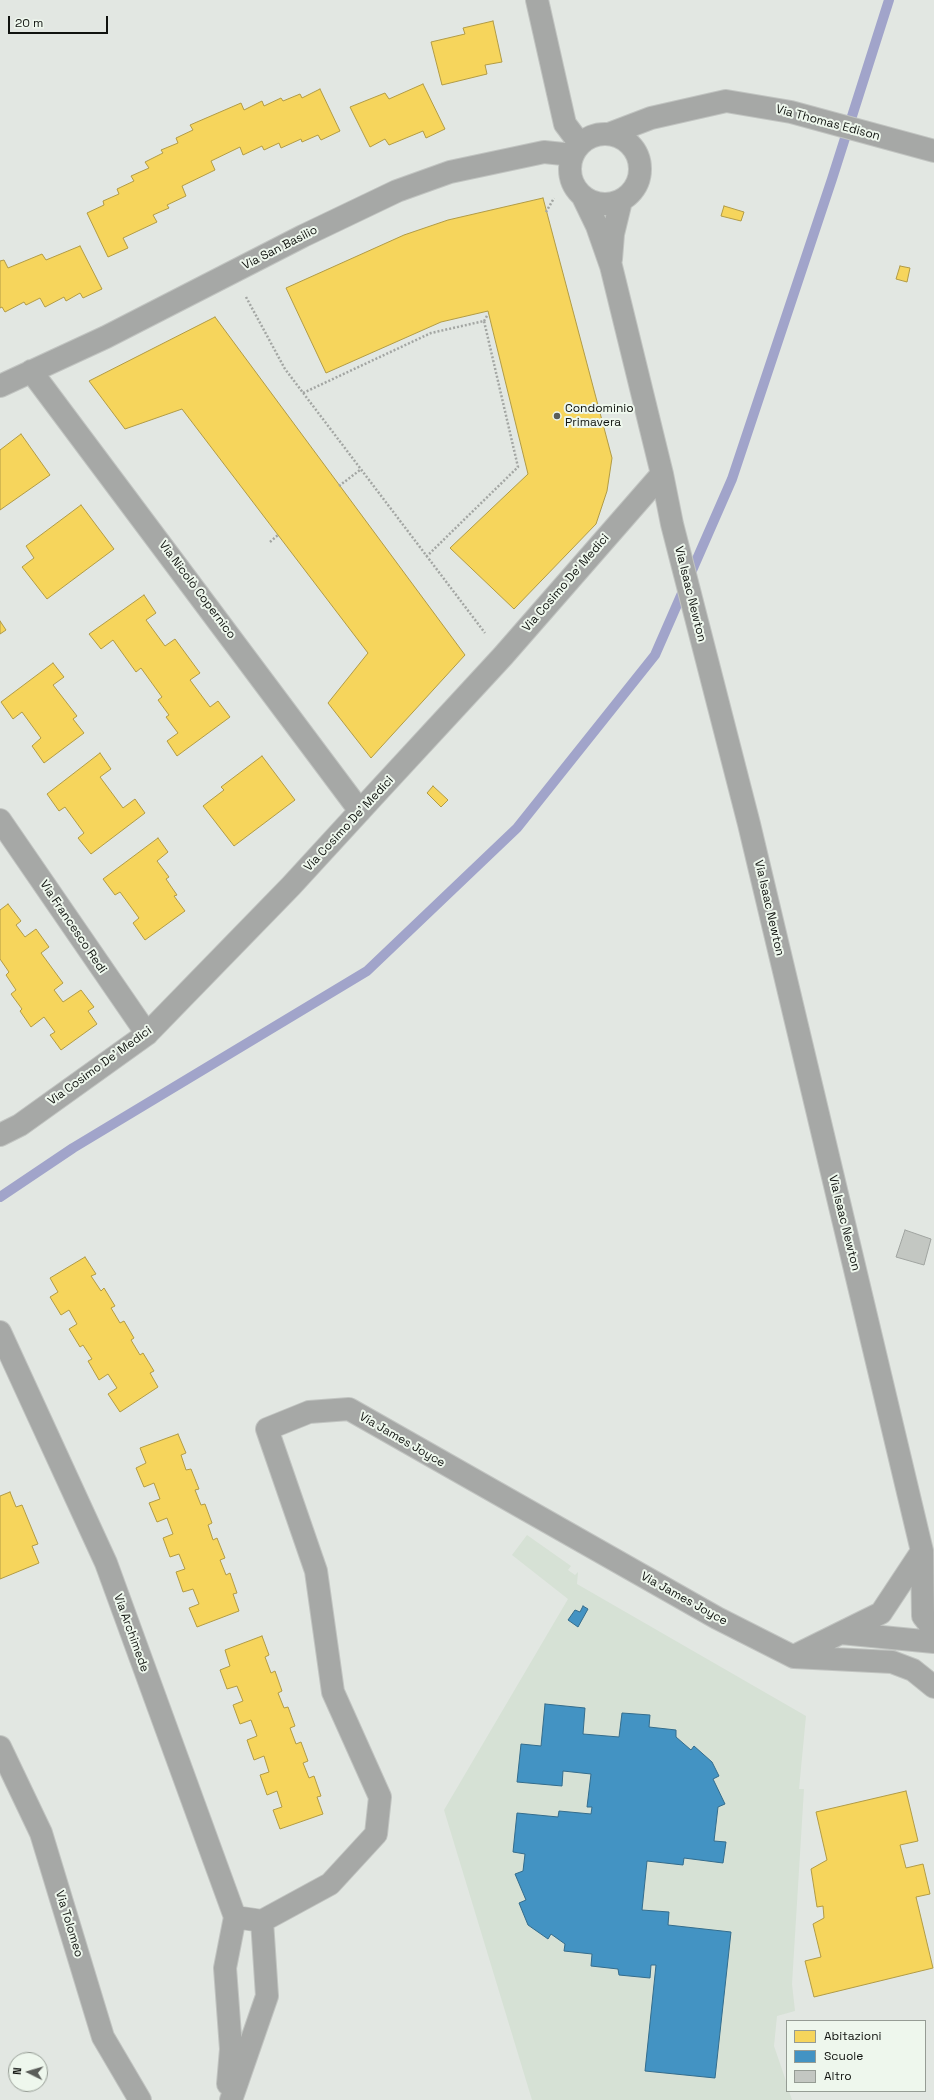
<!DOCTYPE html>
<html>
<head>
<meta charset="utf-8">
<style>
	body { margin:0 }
	#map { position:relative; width:934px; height:2100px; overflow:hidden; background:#e2e7e2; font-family:"Space Grotesk",sans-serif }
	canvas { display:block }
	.legend { position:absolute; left:786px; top:2020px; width:140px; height:72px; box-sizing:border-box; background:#eef7ed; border:1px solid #959c94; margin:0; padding:5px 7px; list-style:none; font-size:12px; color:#10130f }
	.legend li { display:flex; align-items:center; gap:8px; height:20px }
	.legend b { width:20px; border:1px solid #959c94 }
	.north { position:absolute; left:8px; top:2052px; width:40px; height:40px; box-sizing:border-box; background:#eef7ed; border:1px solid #959c94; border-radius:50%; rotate:275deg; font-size:11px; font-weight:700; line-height:16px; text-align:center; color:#10130f }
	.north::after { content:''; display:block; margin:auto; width:14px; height:18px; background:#5a5d59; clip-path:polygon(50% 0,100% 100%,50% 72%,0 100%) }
	.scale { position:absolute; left:8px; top:16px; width:100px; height:18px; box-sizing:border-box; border:2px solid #10130f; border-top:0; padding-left:5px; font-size:12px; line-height:14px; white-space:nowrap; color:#10130f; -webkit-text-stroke:3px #eef7ed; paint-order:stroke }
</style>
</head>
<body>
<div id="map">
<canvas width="934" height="2100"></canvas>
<ul class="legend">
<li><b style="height:11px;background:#f6d55c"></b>Abitazioni</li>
<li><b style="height:11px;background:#4393c3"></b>Scuole</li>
<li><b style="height:11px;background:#c3c7c2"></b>Altro</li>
</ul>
<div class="north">N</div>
<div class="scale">20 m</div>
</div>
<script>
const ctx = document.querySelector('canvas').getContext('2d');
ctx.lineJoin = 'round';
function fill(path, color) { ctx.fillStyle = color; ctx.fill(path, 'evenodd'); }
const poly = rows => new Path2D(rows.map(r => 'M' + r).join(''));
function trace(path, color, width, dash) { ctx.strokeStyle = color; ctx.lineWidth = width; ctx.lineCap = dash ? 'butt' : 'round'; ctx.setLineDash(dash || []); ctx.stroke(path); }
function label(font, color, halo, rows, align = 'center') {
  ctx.font = font + ' "Space Grotesk",sans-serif'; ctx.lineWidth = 4; ctx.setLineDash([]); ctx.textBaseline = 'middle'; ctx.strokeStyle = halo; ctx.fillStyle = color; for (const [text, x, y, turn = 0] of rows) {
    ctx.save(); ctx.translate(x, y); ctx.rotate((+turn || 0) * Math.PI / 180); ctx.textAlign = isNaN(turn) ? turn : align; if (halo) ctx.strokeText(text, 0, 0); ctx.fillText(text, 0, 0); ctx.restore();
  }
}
fill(poly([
	[527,1535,571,1566,568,1570,575,1575,578,1572,577,1584,806,1716,799,1789,804,1789,792,1984,795,2011,777,2016,774,2046,787,2084,787,2091,789,2091,792,2100,532,2100,444,1810,568,1599,512,1555]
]), '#d6e1d5');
const homes = poly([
	[493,21,502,62,485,65,487,74,442,85,431,42,465,34,463,28,493,21],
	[423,84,445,129,426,138,423,131,389,145,385,139,370,147,350,107,385,93,389,99,423,84],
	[320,89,340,131,321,140,318,135,302,142,301,139,281,148,279,143,264,150,262,146,243,155,240,147,211,161,215,170,182,186,186,196,167,205,169,208,153,215,157,222,123,238,128,248,108,257,87,213,104,205,103,201,119,194,117,189,134,181,131,176,149,168,145,162,163,153,161,150,178,143,176,138,193,130,190,125,241,103,244,110,262,101,264,106,281,98,283,101,300,94,302,98,320,89],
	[543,198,612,458,607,491,596,524,514,609,450,548,528,474,488,311,441,322,326,373,286,288,404,235,448,220,543,198],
	[724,206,744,212,741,221,721,216,724,206],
	[80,246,102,289,83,298,80,293,66,301,64,297,45,307,40,298,26,305,24,302,5,312,2,307,0,308,0,261,4,260,8,268,42,254,46,260,80,246],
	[900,266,910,268,907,282,896,279,900,266],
	[215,317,465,655,371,758,328,703,368,653,182,409,125,429,89,381,215,317],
	[21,434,50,475,0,510,0,450,21,434],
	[81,505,114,549,47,599,22,567,34,558,26,546,81,505],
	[144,595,156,613,146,620,165,646,175,639,200,673,190,680,210,707,218,701,230,717,177,756,167,741,178,733,166,717,169,715,158,700,162,697,141,668,136,672,113,640,101,649,89,634,144,595],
	[0,621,6,630,0,634,0,621],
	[53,663,64,677,53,685,77,716,73,719,84,733,44,763,32,746,41,738,22,712,13,719,1,702,53,663],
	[100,753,111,769,100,777,123,808,135,799,145,813,91,854,78,838,84,833,65,807,59,811,47,794,100,753],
	[262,756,295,800,234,846,203,806,224,790,221,787,262,756],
	[433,786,448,800,441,807,427,793,433,786],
	[158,838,168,852,157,861,169,877,166,879,177,895,174,896,185,911,145,940,133,923,139,918,120,892,115,895,103,879,158,838],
	[8,904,21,921,16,925,25,937,36,929,49,947,41,953,63,983,54,990,63,1002,81,990,94,1007,88,1011,97,1024,61,1050,50,1035,55,1032,44,1017,31,1027,20,1011,22,1009,11,994,16,990,6,975,9,972,0,959,0,910,8,904],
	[85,1257,96,1274,91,1276,101,1291,104,1288,115,1306,111,1308,120,1323,124,1321,134,1338,131,1340,140,1355,143,1353,154,1371,150,1373,158,1387,120,1412,108,1394,117,1388,108,1374,99,1380,88,1361,92,1359,83,1345,80,1347,69,1329,77,1324,69,1310,61,1315,50,1297,58,1292,50,1278,85,1257],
	[178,1434,186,1453,181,1455,186,1470,191,1469,199,1489,195,1490,201,1505,205,1504,212,1523,208,1525,213,1540,217,1538,225,1558,220,1560,226,1575,230,1573,237,1593,233,1594,239,1611,197,1627,189,1608,199,1604,193,1589,183,1592,176,1572,185,1569,179,1554,170,1557,163,1538,173,1534,167,1518,157,1522,149,1503,160,1499,154,1483,144,1487,136,1468,146,1463,140,1448,178,1434],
	[10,1492,16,1507,22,1505,38,1544,32,1546,39,1563,0,1579,0,1496,10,1492],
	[262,1636,269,1655,265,1657,271,1673,275,1671,282,1691,278,1693,284,1708,288,1707,295,1726,290,1728,296,1744,301,1742,308,1761,303,1763,309,1778,314,1776,321,1796,317,1797,323,1814,280,1829,273,1810,282,1807,277,1791,267,1795,260,1775,269,1772,264,1756,254,1760,247,1740,257,1736,251,1720,240,1724,233,1705,243,1701,237,1686,227,1689,220,1670,230,1666,225,1650,262,1636],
	[906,1791,918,1841,900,1845,906,1868,923,1864,930,1894,916,1897,933,1968,814,1997,805,1961,821,1957,813,1924,824,1918,823,1906,817,1907,811,1869,827,1860,816,1812,906,1791]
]);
fill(homes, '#f6d55c');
trace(homes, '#b19b45', 1);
const schools = poly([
	[583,1606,588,1609,578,1627,568,1620,575,1610,580,1612,583,1606],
	[545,1704,585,1708,583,1734,619,1737,622,1713,650,1715,649,1727,676,1730,676,1737,691,1750,694,1746,712,1762,719,1776,713,1779,725,1804,718,1807,714,1841,726,1842,723,1863,684,1858,683,1865,647,1861,642,1910,669,1912,668,1925,731,1932,715,2078,645,2071,656,1965,651,1965,650,1978,619,1975,618,1969,591,1966,592,1954,564,1951,565,1944,551,1934,548,1939,528,1925,519,1903,526,1900,515,1874,523,1871,525,1854,513,1852,517,1813,558,1817,559,1811,591,1814,592,1807,587,1807,591,1774,563,1771,562,1786,517,1782,521,1744,541,1746,545,1704]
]);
fill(schools, '#4393c3');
trace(schools, '#346d8d', 1);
trace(poly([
	[0,1197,73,1148,367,971,517,828,655,655,732,479,832,179,889,0]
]), '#a1a4ca', 10);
const building = poly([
	[905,1230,931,1239,924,1265,896,1257,905,1230]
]);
fill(building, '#c3c7c2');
trace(building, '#a0a4a0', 1);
const minor = poly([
	[537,0,565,124,580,144],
	[609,134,651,118,726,101,791,112,934,151],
	'570 169a35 35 0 1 1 70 0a35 35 0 1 1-70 0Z',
	[583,197,597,226,611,266,662,474,672,524,749,824,922,1551,923,1616,934,1630],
	[611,259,613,234,621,201],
	[31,371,360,811],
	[0,386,106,337,303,236,397,191,450,172,544,152,573,155],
	[0,820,147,1034],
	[0,1135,20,1125,147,1034,291,886,381,788,503,656,662,474],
	[0,1332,106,1563,235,1917,262,1921],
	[841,1633,934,1642],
	[794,1656,881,1613,922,1551],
	[0,1747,41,1833,103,2037,140,2100],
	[262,1921,330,1884,376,1834,380,1797,333,1692,316,1571,267,1429,309,1412,349,1409,717,1618,794,1657,892,1662,913,1670,934,1687],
	[228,2084,231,2049,225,1968,235,1917],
	[231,2100,267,1996,262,1921]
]);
trace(minor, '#c1c4c1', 24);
trace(poly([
	[546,212,554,198],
	[246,297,285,369,485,633],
	[484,321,488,314],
	[303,393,431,333,484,321,518,467,426,557],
	[339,486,360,470],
	[270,542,278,535]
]), '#a3a6a3', 2.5, [2, 2]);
trace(minor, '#a6a8a6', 22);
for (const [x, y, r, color] of [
	[557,416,4,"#5a5d59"]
]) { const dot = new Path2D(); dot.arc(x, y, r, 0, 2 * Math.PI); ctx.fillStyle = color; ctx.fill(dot); trace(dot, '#eef7ed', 1.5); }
label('12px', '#10130f', '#eef7ed', [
	["Via Thomas Edison",828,123,15],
	["Via San Basilio",280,248,-27],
	["Via Cosimo De' Medici",566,583,-49],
	["Via Nicolò Copernico",197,590,53],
	["Via Isaac Newton",690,594,76],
	["Via Cosimo De' Medici",349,824,-47],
	["Via Isaac Newton",769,908,77],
	["Via Francesco Redi",73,927,56],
	["Via Cosimo De' Medici",100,1066,-36],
	["Via Isaac Newton",844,1223,76],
	["Via James Joyce",402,1440,30],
	["Via James Joyce",684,1599,29],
	["Via Archimede",131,1633,70],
	["Via Tolomeo",69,1924,73]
]);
label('12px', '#10130f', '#eef7ed', [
	["Condominio",565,409],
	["Primavera",565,423]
], 'left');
</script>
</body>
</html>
